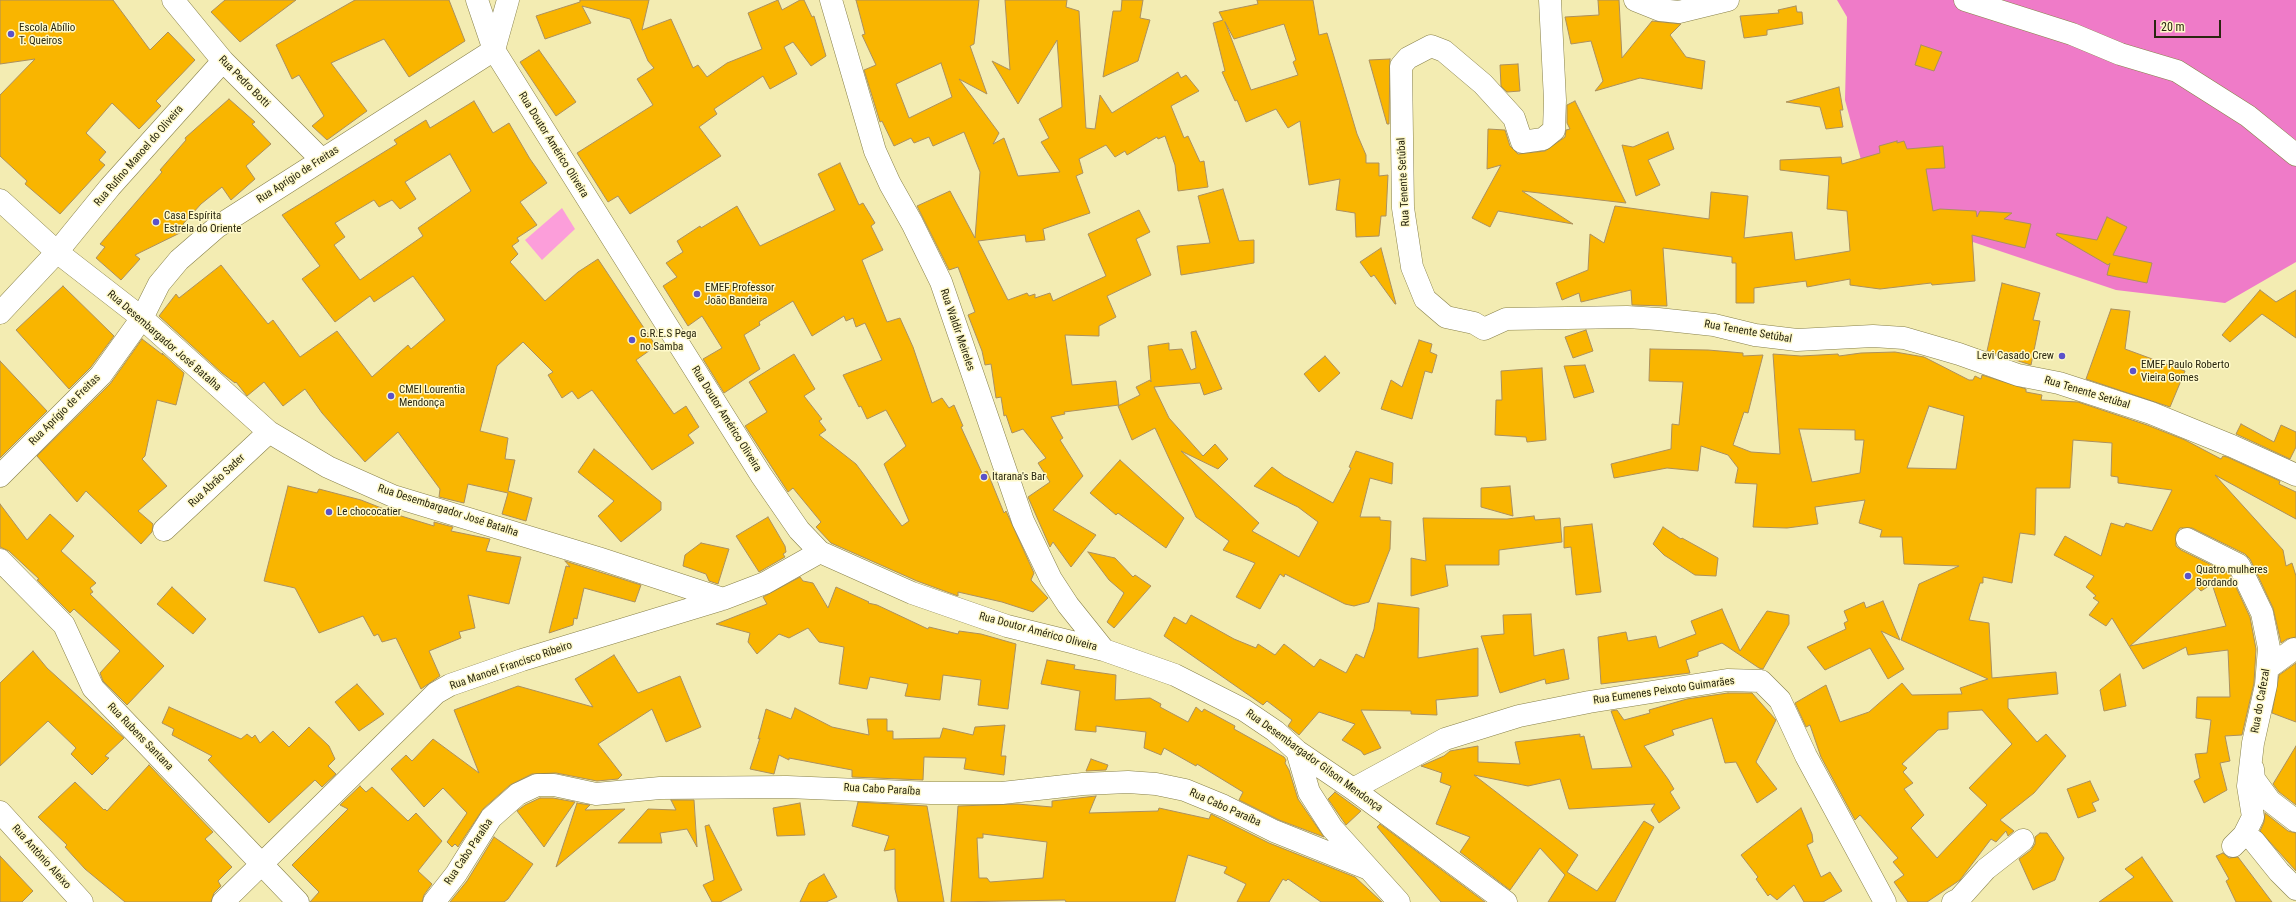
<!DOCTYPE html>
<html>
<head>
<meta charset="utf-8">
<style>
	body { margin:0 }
	#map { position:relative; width:2296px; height:902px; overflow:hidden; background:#f3ecb2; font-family:"Roboto Condensed",sans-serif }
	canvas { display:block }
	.scale { position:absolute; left:2154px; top:20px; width:67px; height:18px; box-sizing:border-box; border:2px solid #2a2710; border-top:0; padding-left:5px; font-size:12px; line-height:14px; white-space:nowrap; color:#2a2710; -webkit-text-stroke:3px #fef9ca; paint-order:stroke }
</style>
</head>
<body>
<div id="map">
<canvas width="2296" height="902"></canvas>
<div class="scale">20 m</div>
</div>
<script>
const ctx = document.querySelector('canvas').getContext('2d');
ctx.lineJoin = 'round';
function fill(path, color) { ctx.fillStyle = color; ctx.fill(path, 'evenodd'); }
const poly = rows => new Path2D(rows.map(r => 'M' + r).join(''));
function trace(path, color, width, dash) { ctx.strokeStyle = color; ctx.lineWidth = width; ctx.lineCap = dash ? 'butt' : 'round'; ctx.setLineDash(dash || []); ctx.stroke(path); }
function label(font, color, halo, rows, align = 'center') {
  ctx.font = font + ' "Roboto Condensed",sans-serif'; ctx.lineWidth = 3; ctx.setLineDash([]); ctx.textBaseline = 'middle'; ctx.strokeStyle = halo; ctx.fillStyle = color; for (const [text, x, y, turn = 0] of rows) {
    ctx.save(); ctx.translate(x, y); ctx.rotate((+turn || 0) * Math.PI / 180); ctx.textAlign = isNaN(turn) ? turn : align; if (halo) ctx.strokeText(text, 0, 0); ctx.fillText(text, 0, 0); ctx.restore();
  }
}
fill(poly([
	[562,208,575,229,542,260,525,240]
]), '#fc9eda');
fill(poly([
	[1837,0,2296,0,2296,262,2225,303,2116,290,1946,233,1868,186,1845,100,1847,17]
]), '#ef7bc8');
const building = poly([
	[0,0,113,0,150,50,168,32,195,60,156,101,161,106,139,129,112,103,86,133,106,152,99,160,105,165,60,214,25,184,27,181,0,156,0,95,35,59,0,64,0,0],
	[225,0,296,0,240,42,211,12,225,0],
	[355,0,449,0,465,41,409,77,384,39,331,63,367,111,327,140,312,126,324,116,299,75,292,79,276,45,355,0],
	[580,0,649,0,642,30,671,19,693,68,698,65,707,77,727,63,762,49,748,13,778,0,782,10,800,0,804,0,812,17,814,16,826,56,811,66,793,42,784,47,797,74,770,89,763,76,714,109,717,114,699,127,721,156,630,214,618,196,608,202,577,153,653,105,637,79,654,68,648,61,630,19,582,6,591,23,545,39,536,16,580,2,580,0],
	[856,0,979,0,974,44,970,46,987,94,959,79,999,133,993,144,1004,138,1018,176,1060,172,1041,142,1049,138,1039,119,1062,107,1057,40,1018,104,992,61,1010,70,1005,0,1067,0,1066,7,1079,11,1086,128,1095,129,1100,95,1112,113,1178,72,1181,78,1186,75,1199,91,1171,106,1184,138,1188,136,1200,162,1204,161,1208,187,1178,191,1175,165,1165,136,1158,139,1157,137,1127,155,1125,151,1115,157,1106,145,1079,159,1083,173,1076,176,1090,213,1043,229,1045,240,1026,242,1025,235,978,241,1008,300,1027,293,1029,296,1035,294,1035,298,1050,293,1053,301,1106,276,1088,234,1139,210,1150,232,1136,239,1151,275,1107,296,1116,317,1099,326,1099,336,1065,335,1072,385,1116,381,1119,405,1064,412,1065,414,1051,417,1063,438,1060,440,1083,476,1053,510,1096,535,1071,567,1053,542,1050,547,1028,497,1050,482,1038,463,1046,458,1023,429,1012,433,1006,415,1004,416,1001,397,996,398,991,364,985,365,982,351,968,315,975,312,958,267,949,270,917,206,950,191,975,238,980,172,964,132,933,146,929,137,914,143,911,138,894,146,882,121,880,122,864,70,876,65,862,35,865,34,856,0],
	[941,63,952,97,909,118,896,84,941,63],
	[1122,0,1143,0,1140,18,1150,20,1138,61,1103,77,1113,11,1121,11,1122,0],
	[1257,0,1313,0,1319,35,1327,33,1357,134,1366,155,1366,163,1379,163,1379,176,1388,175,1386,216,1381,216,1379,236,1356,237,1355,213,1336,210,1340,179,1309,185,1300,121,1288,128,1276,109,1246,122,1237,100,1235,101,1222,72,1225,71,1213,23,1223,20,1219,12,1258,4,1257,0],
	[1225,22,1234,39,1284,24,1296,60,1293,62,1298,75,1251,90,1225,22],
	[1598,0,1619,0,1622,58,1652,21,1681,24,1670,35,1686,57,1705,61,1702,89,1640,78,1595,91,1603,81,1591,41,1571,44,1565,17,1599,15,1598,0],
	[1796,6,1797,12,1802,12,1803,24,1767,30,1767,35,1744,38,1740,16,1779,13,1778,10,1796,6],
	[1921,45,1942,52,1934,71,1915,65,1921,45],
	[539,50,576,102,556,116,520,62,539,50],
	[1390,59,1389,124,1387,124,1369,60,1390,59],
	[1518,64,1520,91,1507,92,1501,86,1500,65,1518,64],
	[1839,87,1843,110,1840,110,1843,127,1826,129,1820,107,1786,102,1839,87],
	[229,99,255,122,252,124,271,144,246,166,255,179,231,200,222,187,201,204,183,224,188,229,135,255,140,259,121,280,96,258,105,247,100,244,162,172,160,170,186,140,185,138,229,99],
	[474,101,493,133,509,123,530,159,547,183,520,202,537,225,517,238,519,241,512,246,518,254,510,262,545,301,578,272,598,259,656,346,636,360,674,414,686,406,699,427,688,435,694,443,652,470,592,390,578,399,572,391,562,398,548,375,553,372,523,342,497,366,480,431,508,438,505,459,515,460,508,491,532,498,526,521,502,514,508,493,468,484,464,503,439,497,440,489,398,432,365,462,322,413,305,389,283,406,264,382,247,396,236,382,235,383,222,373,159,316,176,294,179,298,221,265,268,324,273,320,300,357,337,331,372,377,408,345,411,349,445,320,413,276,374,302,370,296,335,322,302,279,320,266,282,215,397,144,394,140,426,120,430,128,474,101],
	[450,154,471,191,418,228,423,236,360,280,334,245,345,237,335,223,374,200,379,207,392,200,400,209,416,199,405,182,450,154],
	[1575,101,1626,203,1522,191,1573,224,1498,211,1490,227,1472,218,1501,165,1487,169,1488,129,1505,130,1510,146,1518,154,1545,151,1565,137,1566,130,1570,129,1567,123,1567,105,1575,101],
	[1668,132,1674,149,1648,160,1660,185,1636,196,1622,145,1633,147,1668,132],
	[1897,141,1897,143,1904,141,1907,149,1943,146,1945,168,1926,169,1933,211,1940,209,1976,211,1977,217,1980,211,2012,213,2004,219,2031,224,2025,248,1972,235,1975,281,1932,285,1931,283,1880,289,1850,285,1850,279,1807,287,1806,281,1754,288,1754,303,1736,303,1736,263,1732,263,1732,257,1663,248,1667,306,1632,305,1631,290,1581,302,1579,293,1562,300,1556,283,1588,270,1590,234,1604,243,1615,206,1709,219,1711,192,1748,196,1744,238,1792,232,1795,260,1850,251,1847,211,1827,209,1829,176,1780,170,1780,160,1841,157,1842,164,1880,153,1879,146,1897,141],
	[840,163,859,205,863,203,875,223,871,226,883,250,862,260,887,322,900,318,913,347,932,403,942,398,949,408,954,405,963,426,961,427,982,473,987,471,1004,513,1006,511,1034,573,1031,580,1048,598,1033,612,1002,602,958,592,958,596,917,581,831,543,816,527,821,522,793,488,788,492,745,426,767,412,749,382,794,354,815,389,804,396,822,419,819,421,826,430,819,435,856,464,902,526,909,521,884,464,906,446,886,410,867,419,861,406,859,407,843,375,882,360,865,323,856,327,853,318,846,321,844,316,812,336,793,301,759,322,760,325,744,335,760,369,724,393,703,359,722,348,702,316,688,326,663,286,677,277,666,263,683,252,677,241,700,226,701,228,737,206,760,246,835,210,818,174,840,163],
	[1223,189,1239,241,1254,240,1254,263,1181,275,1177,246,1210,243,1198,196,1223,189],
	[2107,217,2127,227,2113,255,2152,263,2147,283,2107,275,2110,263,2108,265,2056,235,2057,233,2097,240,2107,217],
	[1381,248,1396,304,1395,304,1374,275,1371,277,1360,262,1381,248],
	[2002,283,2040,293,2033,320,2040,321,2031,365,1987,351,2002,283],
	[63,286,114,336,91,367,69,389,16,330,63,286],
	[2260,290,2276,302,2296,290,2296,338,2262,314,2230,342,2222,335,2260,290],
	[2111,309,2130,311,2125,349,2185,371,2170,407,2086,379,2111,309],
	[1586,330,1593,351,1573,358,1565,337,1586,330],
	[1196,331,1222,389,1204,395,1200,383,1154,387,1169,418,1203,456,1215,444,1228,459,1218,469,1181,451,1259,523,1252,531,1299,557,1318,522,1298,507,1254,486,1272,467,1284,476,1333,503,1351,468,1349,467,1356,451,1393,463,1392,484,1370,478,1360,517,1380,517,1380,520,1391,521,1390,549,1369,602,1354,606,1345,604,1285,574,1284,577,1280,574,1260,609,1236,597,1255,563,1223,550,1229,541,1196,517,1155,428,1132,440,1118,406,1140,395,1136,387,1150,380,1151,382,1148,346,1169,343,1169,350,1182,349,1191,370,1196,368,1191,332,1196,331],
	[142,339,163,355,162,353,184,373,176,405,157,400,145,456,142,459,167,486,138,511,153,524,152,532,141,544,86,491,77,502,37,456,110,384,142,339],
	[1419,340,1432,344,1430,352,1437,355,1432,373,1425,371,1412,419,1381,409,1391,380,1402,387,1419,340],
	[1650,349,1708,350,1743,353,1743,356,1763,355,1748,413,1744,412,1733,445,1751,452,1780,454,1773,354,1801,356,1838,354,1839,356,1861,353,1895,352,1924,357,1969,380,1973,380,1975,376,1981,379,1982,375,2026,389,2026,392,2042,395,2041,400,2078,402,2147,425,2185,440,2221,459,2223,456,2227,457,2280,481,2279,484,2296,492,2296,519,2215,475,2283,550,2286,566,2292,563,2296,576,2296,637,2287,639,2281,643,2273,608,2250,559,2245,554,2192,528,2180,528,2176,534,2176,546,2181,550,2230,574,2250,617,2256,649,2254,683,2242,735,2225,736,2230,761,2220,763,2227,790,2204,803,2194,781,2200,778,2195,754,2207,753,2211,720,2196,718,2197,697,2230,697,2228,650,2188,655,2186,647,2143,669,2112,618,2106,626,2089,615,2099,602,2093,598,2096,596,2086,587,2094,576,2054,555,2065,536,2101,556,2111,523,2124,527,2126,523,2152,531,2172,490,2118,483,2118,477,2111,476,2112,443,2073,440,2070,488,2036,488,2035,535,2020,533,2012,583,1983,577,1983,583,1980,583,1969,620,1989,623,1992,678,2056,672,2058,694,2008,699,2008,708,2037,742,2046,734,2066,756,2034,793,2000,820,2014,831,2008,836,2006,831,1996,842,1991,839,1960,880,1927,902,1908,902,1894,882,1904,875,1893,862,1898,858,1860,815,1855,820,1821,757,1810,725,1806,727,1795,703,1826,685,1840,722,1869,712,1902,683,1912,695,1962,694,1960,688,1988,679,1901,640,1919,584,1959,566,1904,564,1902,537,1880,537,1882,530,1859,523,1865,500,1815,507,1818,524,1787,528,1753,527,1757,484,1735,483,1738,468,1728,455,1701,446,1698,471,1667,468,1614,478,1611,464,1671,449,1672,424,1679,425,1683,382,1649,381,1650,349],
	[1929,406,1964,416,1956,469,1907,468,1929,406],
	[1799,429,1855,430,1855,440,1864,440,1860,473,1812,482,1799,429],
	[2212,584,2226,626,2130,646,2197,587,2201,591,2212,584],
	[1982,710,2012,744,1969,788,1987,805,1937,858,1911,828,1924,815,1904,789,1913,783,1903,772,1907,768,1902,764,1938,730,1948,729,1948,712,1982,710],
	[1325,356,1340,373,1319,392,1304,374,1325,356],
	[0,361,47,411,0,458,0,361],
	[1585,365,1594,392,1574,398,1564,366,1585,365],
	[1542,368,1546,440,1527,442,1526,437,1495,435,1496,400,1502,400,1501,371,1542,368],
	[2241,424,2274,442,2281,425,2296,432,2296,447,2290,459,2236,434,2241,424],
	[594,449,661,502,661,510,621,542,598,516,614,501,578,472,594,449],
	[1120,460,1184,518,1166,548,1118,513,1116,515,1090,493,1120,460],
	[288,486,317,493,319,489,361,500,389,511,388,512,434,526,434,522,453,527,451,531,490,539,486,551,521,557,509,604,468,595,475,628,459,632,461,638,429,651,440,676,421,689,396,638,382,642,378,634,374,636,363,616,319,633,295,588,264,581,288,486],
	[1510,486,1513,516,1481,507,1481,488,1510,486],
	[0,504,27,540,50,514,74,536,61,551,96,583,90,588,93,592,90,594,164,666,127,705,103,681,100,673,120,651,74,609,70,613,37,580,39,579,9,551,0,547,0,504],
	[1534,516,1535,520,1560,518,1562,542,1499,550,1499,565,1445,565,1448,586,1411,596,1411,558,1426,561,1423,518,1507,519,1534,516],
	[768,517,785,546,786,552,783,554,785,557,759,572,736,536,768,517],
	[1592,524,1601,592,1576,595,1571,547,1564,548,1564,527,1592,524],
	[1663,527,1681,539,1682,538,1718,558,1716,576,1695,575,1664,555,1653,544,1663,527],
	[701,543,729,549,718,584,709,581,706,574,683,566,685,555,701,543],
	[1088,552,1115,558,1133,577,1135,575,1151,586,1114,628,1107,622,1124,593,1109,580,1088,552],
	[565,561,641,585,635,602,584,588,577,619,574,618,573,625,549,633,566,566,570,567,565,561],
	[800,577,803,581,813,583,828,608,836,587,869,602,868,603,877,605,928,629,929,627,958,634,959,631,981,634,1016,644,1008,709,978,705,981,680,943,675,940,700,905,696,908,684,870,677,867,689,839,684,844,647,819,642,808,628,789,638,779,634,757,654,748,642,750,633,716,624,767,604,763,597,800,577],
	[172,587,206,619,193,634,157,604,172,587],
	[1883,601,1900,640,1881,631,1904,669,1888,679,1870,648,1825,670,1807,647,1846,629,1844,623,1848,621,1844,611,1864,602,1866,608,1883,601],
	[1378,603,1419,608,1418,658,1478,648,1478,696,1436,700,1437,715,1411,714,1411,711,1361,710,1381,748,1364,755,1361,751,1342,740,1355,724,1319,712,1299,735,1288,726,1292,720,1267,701,1263,705,1164,636,1174,617,1186,624,1191,615,1234,639,1256,648,1258,644,1275,655,1284,644,1314,667,1320,659,1346,673,1356,654,1364,658,1374,629,1378,603],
	[1722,609,1740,651,1767,611,1789,615,1789,624,1763,669,1759,668,1722,643,1698,652,1698,656,1686,660,1690,673,1601,684,1598,637,1626,632,1628,641,1656,636,1659,648,1696,634,1691,621,1722,609],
	[1531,614,1534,656,1564,649,1569,679,1546,684,1545,679,1500,693,1481,636,1504,634,1503,615,1531,614],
	[33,651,47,668,124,738,105,756,109,758,92,775,71,754,76,748,48,721,0,766,0,683,33,651],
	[614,655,638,693,680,676,701,727,666,742,652,709,598,744,622,775,618,779,597,781,556,773,532,774,510,785,483,809,458,847,455,844,452,847,447,842,467,813,443,788,424,807,391,769,406,755,412,761,433,739,479,773,454,710,518,686,593,707,575,679,614,655],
	[1047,660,1075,665,1074,669,1116,675,1115,700,1150,698,1161,704,1160,707,1188,722,1196,707,1202,712,1204,709,1235,726,1234,729,1284,757,1286,760,1285,763,1289,770,1298,799,1324,837,1279,820,1239,800,1243,792,1197,764,1196,766,1164,748,1161,755,1144,748,1146,732,1096,726,1096,732,1075,730,1080,691,1041,684,1047,660],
	[2296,663,2296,722,2272,713,2279,675,2296,663],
	[2120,674,2126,706,2104,711,2100,690,2120,674],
	[357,684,384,714,359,731,335,702,357,684],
	[1728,693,1752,693,1776,720,1756,762,1777,789,1757,803,1736,762,1725,763,1712,718,1672,730,1674,735,1644,746,1668,779,1674,789,1670,792,1680,808,1659,823,1651,810,1655,804,1569,809,1560,779,1528,786,1474,775,1578,855,1567,872,1597,891,1644,821,1654,827,1615,902,1548,902,1565,875,1540,848,1510,890,1460,852,1470,837,1436,824,1451,786,1440,782,1442,773,1421,766,1444,756,1450,751,1478,746,1478,762,1520,764,1515,742,1580,734,1580,737,1584,736,1592,769,1632,767,1611,711,1617,710,1624,720,1650,713,1649,710,1687,699,1728,693],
	[169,707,241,739,247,734,252,738,255,735,260,743,273,731,289,747,309,727,329,746,335,759,328,766,336,774,322,787,315,780,269,823,208,760,212,756,172,735,174,729,162,723,169,707],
	[795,708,832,727,869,735,867,719,887,719,887,731,893,731,893,739,940,738,943,728,973,735,975,727,1005,725,1001,756,1006,756,1004,775,964,769,966,758,924,757,923,780,852,777,852,770,789,758,789,760,779,755,774,774,750,769,760,738,758,739,766,709,791,719,795,708],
	[2296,746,2296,805,2279,792,2273,784,2296,746],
	[1091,759,1108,765,1106,770,1086,771,1091,759],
	[149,765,213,832,205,839,232,867,218,881,221,886,214,893,211,902,125,902,85,869,65,847,67,845,38,817,75,782,104,810,105,809,107,811,149,765],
	[2090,781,2099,800,2092,803,2096,811,2078,818,2067,789,2090,781],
	[360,786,366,792,372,787,408,821,416,813,442,841,418,871,432,884,424,895,422,902,310,902,319,892,292,865,348,809,340,805,360,786],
	[1335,792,1361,811,1346,825,1328,799,1335,792],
	[1096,796,1089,813,1158,811,1159,808,1209,819,1211,814,1269,843,1355,877,1382,902,1321,902,1288,879,1286,881,1283,879,1269,902,1237,902,1246,884,1224,873,1227,867,1188,855,1175,902,1066,902,1065,900,951,902,958,806,1017,804,1052,807,1052,801,1096,796],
	[983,834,1047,842,1043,878,990,882,987,878,979,878,977,838,983,838,983,834],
	[540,798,553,798,575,802,544,847,517,811,525,805,540,798],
	[671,800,694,800,697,847,687,829,660,833,662,843,618,843,648,809,676,810,671,800],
	[858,802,927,806,944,902,898,902,895,889,895,849,884,851,889,836,852,826,858,802],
	[577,803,590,805,585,810,625,809,556,867,577,803],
	[800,803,805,835,777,836,773,808,800,803],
	[1801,808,1812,834,1813,842,1807,845,1821,877,1830,872,1842,891,1823,902,1804,902,1794,885,1777,900,1770,894,1768,896,1756,879,1758,877,1741,855,1801,808],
	[2265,813,2288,831,2296,833,2296,871,2260,831,2264,822,2265,813],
	[1380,824,1485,902,1441,902,1377,827,1380,824],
	[709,825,742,890,720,902,712,902,703,885,714,880,705,826,709,825],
	[2040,833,2047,833,2064,858,2055,880,2033,890,2019,859,2031,850,2035,844,2035,837,2040,833],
	[494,837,533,864,508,899,504,902,450,902,467,881,494,837],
	[2223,853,2229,858,2238,857,2272,902,2236,902,2226,881,2229,879,2216,856,2223,853],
	[0,856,33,891,22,902,0,902,0,856],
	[2142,857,2173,902,2099,902,2134,877,2125,869,2142,857],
	[824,874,837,897,826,902,800,902,809,883,824,874]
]);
fill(building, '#f9b500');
trace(building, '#ac905e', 1);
const minor = poly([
	[173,0,223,61,321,159],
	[477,0,494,50,761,475,799,530,820,552,912,593,1007,626,1104,650,1175,675,1244,710,1275,731,1297,751,1353,789,1506,902],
	[831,0,875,151,890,184,912,223,941,282,1023,521,1051,579,1068,605,1104,650],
	[1550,0,1555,100,1554,130,1543,139,1522,142,1514,118,1483,84,1444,51,1431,46,1408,58,1401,66,1403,208,1412,267,1425,299,1446,317,1474,323,1484,329,1506,319,1627,317,1658,319,1714,325,1755,335,1797,340,1873,336,1904,338,1959,354,2018,375,2059,383,2151,413,2232,446,2296,475],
	[1635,0,1660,10,1679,12,1728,0],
	[1965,0,2072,34,2120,54,2177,71,2248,116,2296,155],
	[0,200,57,252,142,318,269,432,328,467,393,496,598,558,723,599],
	[0,313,57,252,110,187,223,61],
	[0,476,101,375,142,318,159,284,179,260,217,227,494,50,508,0],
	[164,530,269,432],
	[2187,539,2239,565,2262,613,2269,648,2266,685,2253,743,2248,786,2253,817,2244,835,2233,846],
	[0,560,64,625,93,688,298,902],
	[2268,668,2294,649],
	[1297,751,1309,792,1332,828,1399,902],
	[2253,769,2254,779,2270,801,2296,821],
	[1353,789,1445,739,1519,716,1589,702,1727,680,1761,681,1780,700,1806,756,1885,902],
	[0,812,82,902],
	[2254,841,2279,872,2296,889],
	[223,902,436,693,450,685,522,660,723,599,765,583,820,552],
	[434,902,456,874,491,818,518,794,537,785,554,785,596,794,660,788,787,787,931,793,1002,793,1083,784,1128,782,1156,784,1185,790,1224,806,1274,831,1369,869],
	[1953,902,1959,899,1986,869,2023,840]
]);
trace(minor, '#88814a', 23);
trace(minor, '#fff', 22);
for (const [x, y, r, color] of [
	[11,34,4,"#5b52ca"],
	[156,222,4,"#5b52ca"],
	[697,294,4,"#5b52ca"],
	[632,340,4,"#5b52ca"],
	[2062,356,4,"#5b52ca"],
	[2133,371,4,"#5b52ca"],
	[391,396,4,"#5b52ca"],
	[984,477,4,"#5b52ca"],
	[329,512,4,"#5b52ca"],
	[2188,576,4,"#5b52ca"]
]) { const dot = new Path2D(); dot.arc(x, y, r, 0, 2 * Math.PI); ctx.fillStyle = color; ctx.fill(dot); trace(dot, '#fef9ca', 1.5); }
label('11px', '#2a2710', '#fef9ca', [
	["Escola Abílio",19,28],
	["T. Queiros",19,41],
	["Casa Espírita",164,216],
	["Estrela do Oriente",164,229],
	["EMEF Professor",705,288],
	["João Bandeira",705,301],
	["G.R.E.S Pega",640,334],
	["no Samba",640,347],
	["Levi Casado Crew",2054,356,"right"],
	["EMEF Paulo Roberto",2141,365],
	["Vieira Gomes",2141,378],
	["CMEI Lourentia",399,390],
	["Mendonça",399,403],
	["Itarana's Bar",992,477],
	["Le chococatier",337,512],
	["Quatro mulheres",2196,570],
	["Bordando",2196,583]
], 'left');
label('11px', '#2a2710', '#fef9ca', [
	["Rua Pedro Botti",244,82,45],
	["Rua Doutor Américo Oliveira",553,145,58],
	["Rua Rufino Manoel do Oliveira",139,156,-49],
	["Rua Aprígio de Freitas",298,175,-33],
	["Rua Tenente Setúbal",1404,182,-93],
	["Rua Waldir Meireles",957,330,71],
	["Rua Tenente Setúbal",1748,332,10],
	["Rua Desembargador José Batalha",164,341,41],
	["Rua Tenente Setúbal",2087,393,17],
	["Rua Aprígio de Freitas",65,410,-45],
	["Rua Doutor Américo Oliveira",726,419,58],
	["Rua Abrão Sader",217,481,-43],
	["Rua Desembargador José Batalha",448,511,18],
	["Rua Doutor Américo Oliveira",1038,632,15],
	["Rua Manoel Francisco Ribeiro",511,666,-19],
	["Rua Eumenes Peixoto Guimarães",1664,691,-8],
	["Rua do Cafezal",2261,701,-80],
	["Rua Rubens Santana",140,737,46],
	["Rua Desembargador Gilson Mendonça",1314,761,36],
	["Rua Cabo Paraíba",882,790,3],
	["Rua Cabo Paraíba",1225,808,24],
	["Rua Cabo Paraíba",469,852,-56],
	["Rua Antônio Aleixo",41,857,48]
]);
</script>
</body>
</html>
